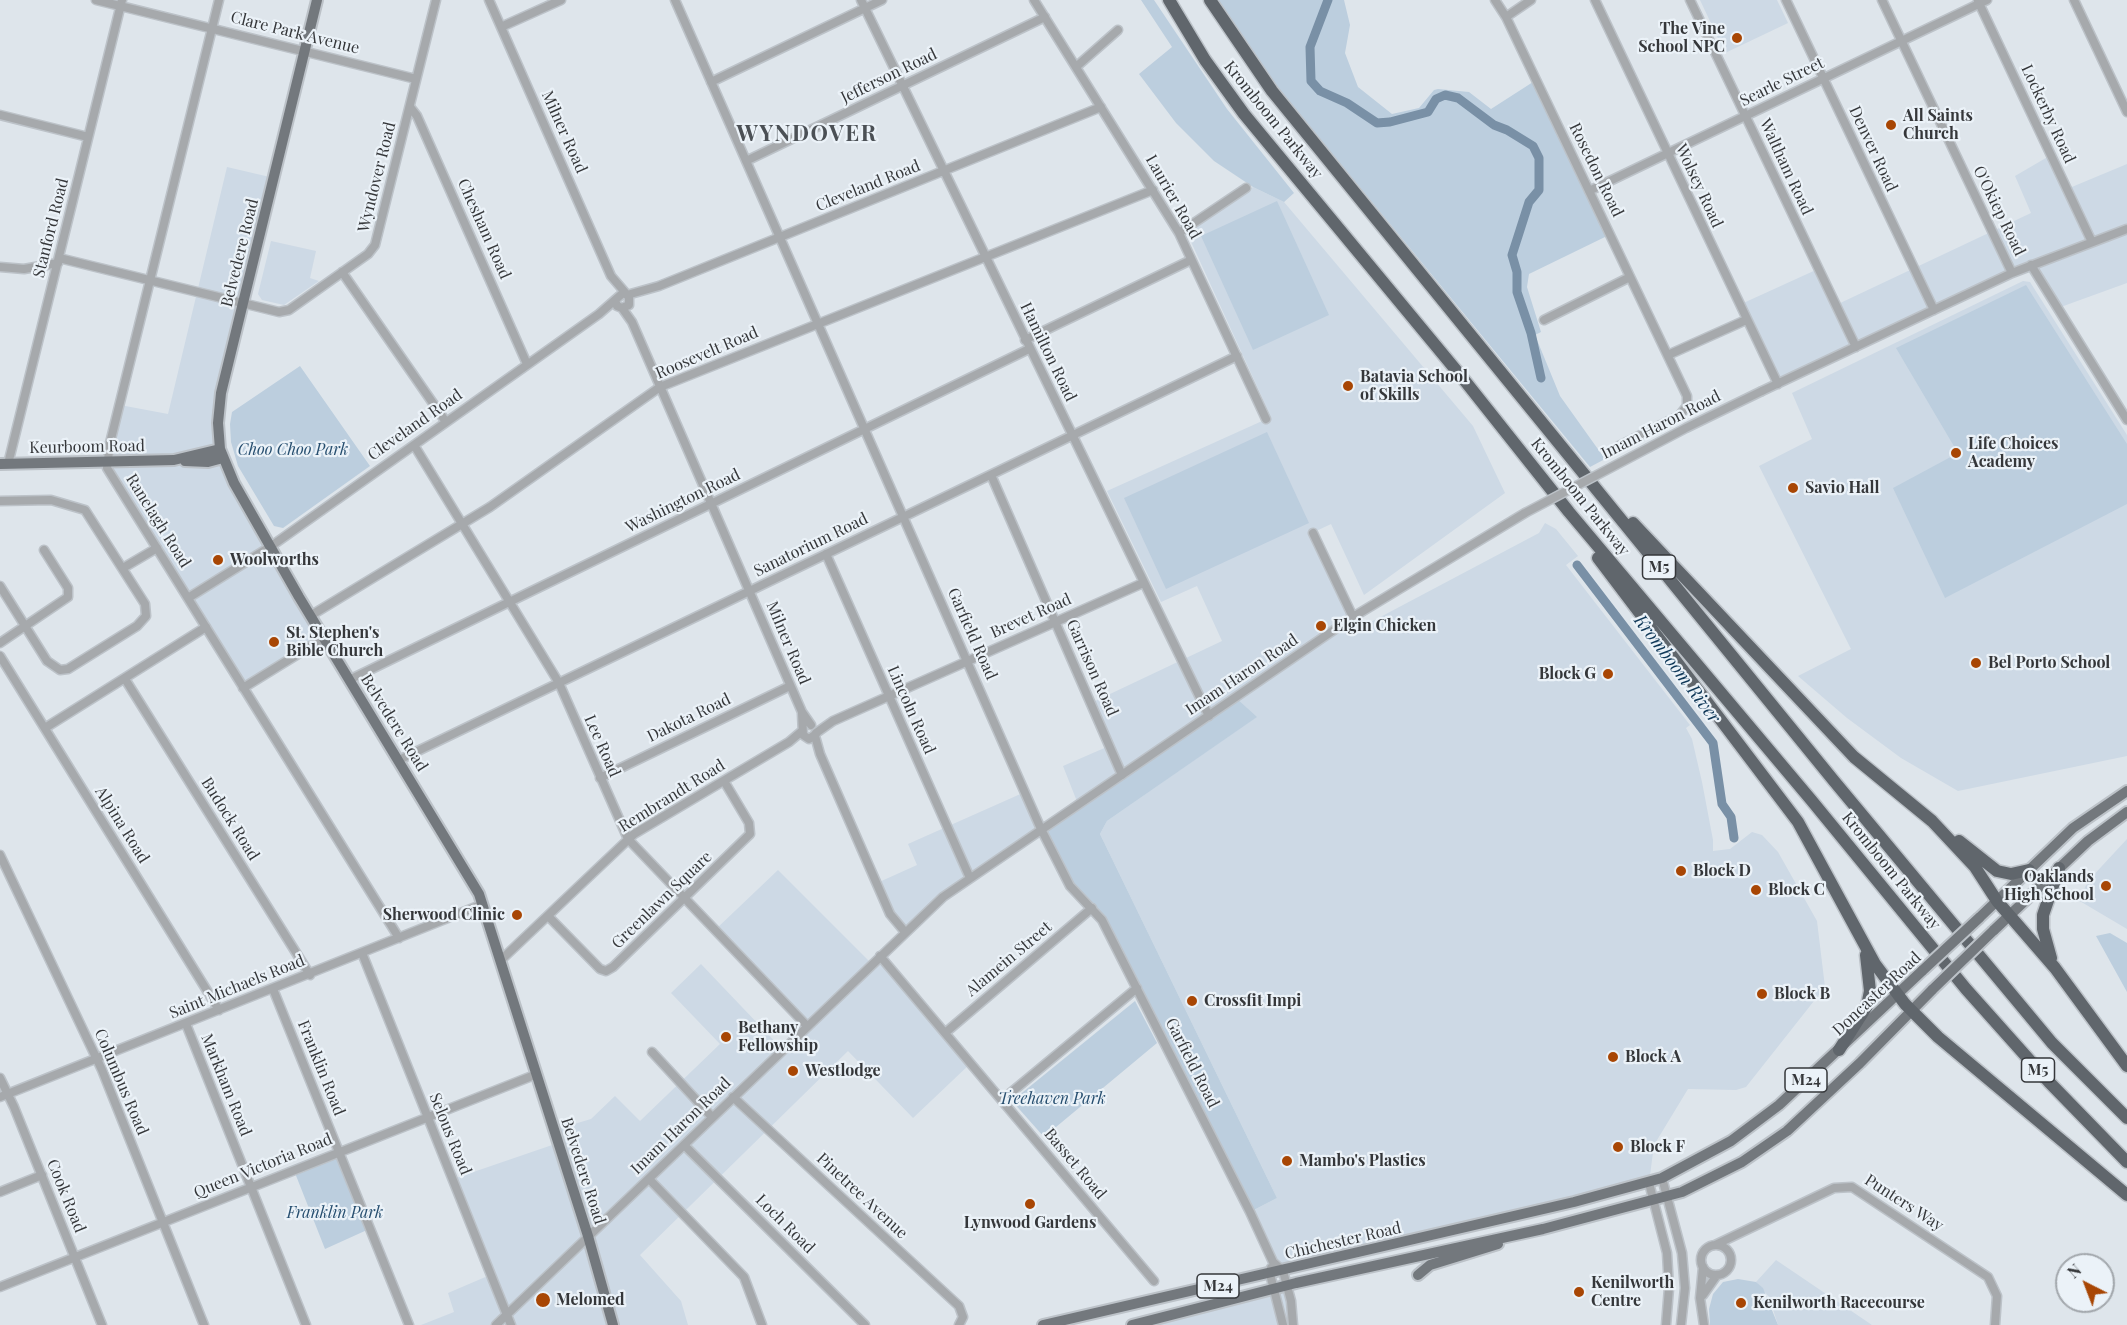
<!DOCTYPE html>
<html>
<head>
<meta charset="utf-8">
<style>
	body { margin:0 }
	#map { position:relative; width:2127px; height:1325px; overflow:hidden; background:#dee5eb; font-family:"Playfair Display",serif }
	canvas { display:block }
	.north { position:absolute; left:2055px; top:1253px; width:60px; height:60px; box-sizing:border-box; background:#ebf2f8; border:2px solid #a2a7ac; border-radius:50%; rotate:318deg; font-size:16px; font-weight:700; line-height:24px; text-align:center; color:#35373a }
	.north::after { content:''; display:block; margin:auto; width:21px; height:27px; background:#a84604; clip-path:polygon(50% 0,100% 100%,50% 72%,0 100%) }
</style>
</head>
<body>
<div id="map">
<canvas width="2127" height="1325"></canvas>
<div class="north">N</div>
</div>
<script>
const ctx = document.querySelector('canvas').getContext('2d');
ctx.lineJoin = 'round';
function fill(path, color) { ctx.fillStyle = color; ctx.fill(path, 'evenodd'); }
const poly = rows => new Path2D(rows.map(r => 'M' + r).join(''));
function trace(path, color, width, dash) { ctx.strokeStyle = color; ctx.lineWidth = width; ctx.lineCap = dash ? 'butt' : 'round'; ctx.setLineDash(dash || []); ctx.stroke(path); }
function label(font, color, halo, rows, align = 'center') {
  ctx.font = font + ' "Playfair Display",serif'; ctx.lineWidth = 4.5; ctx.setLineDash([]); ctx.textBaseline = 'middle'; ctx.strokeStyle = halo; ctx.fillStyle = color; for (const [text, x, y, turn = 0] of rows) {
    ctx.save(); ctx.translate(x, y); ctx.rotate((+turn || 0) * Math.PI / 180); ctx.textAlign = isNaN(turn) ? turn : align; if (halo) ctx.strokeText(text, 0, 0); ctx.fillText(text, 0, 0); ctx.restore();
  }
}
fill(poly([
	[1700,0,1777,0,1788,23,1725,53],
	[2051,155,2067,189,2127,164,2127,283,2058,308,2031,265,1778,384,1739,305,1818,269,1836,305,2031,213,2015,176],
	[227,167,274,178,221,393,220,449,324,638,243,688,107,465,120,405,168,414],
	[1253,187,1284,202,1473,426,1505,493,1364,595,1331,524,1314,532,1353,617,1369,623,1539,533,1545,523,1556,529,1578,556,1566,565,1690,725,1686,728,1692,739,1702,782,1713,840,1713,851,1730,849,1752,832,1762,835,1778,852,1817,921,1825,987,1746,1087,1736,1090,1688,1089,1654,1145,1649,1183,1283,1271,1250,1212,1277,1198,1100,834,1107,821,1256,717,1078,804,1063,766,1109,746,1091,703,1222,641,1197,586,1161,602,1107,491,1271,417,1187,233],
	[271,241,316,251,310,278,319,281,284,305,262,300,258,294],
	[2023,281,2030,282,2127,435,2127,756,1958,791,1901,758,1847,718,1798,676,1851,649,1759,466,1812,439,1792,393],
	[1025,792,1041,829,970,878,905,932,877,883,917,865,908,844],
	[2127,839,2127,929,2078,900,2089,880],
	[778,870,872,964,880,956,971,1063,913,1118,848,1051,640,1255,681,1301,688,1325,511,1325,507,1314,496,1325,421,1325,454,1312,448,1293,490,1275,453,1179,558,1143,554,1130,591,1119,615,1096,640,1121,720,1044,671,993,701,964,782,1049,807,1026,715,930],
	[1776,1260,1872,1325,1778,1325,1769,1297,1756,1282],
	[1287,1286,1293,1325,1132,1325]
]), '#cdd9e5');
fill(poly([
	[1141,0,1154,0,1227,109,1294,193,1284,202,1253,187,1214,161,1176,123,1139,74,1172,47],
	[1217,0,1344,0,1350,25,1345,53,1358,87,1392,114,1419,108,1434,90,1438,89,1469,92,1491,109,1533,82,1607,236,1529,274,1527,287,1541,332,1535,335,1560,396,1605,459,1590,467,1274,83],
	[1277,201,1329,315,1253,350,1201,236],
	[2026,285,2127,444,2127,504,1945,598,1893,488,1958,453,1896,348],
	[300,366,370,466,283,528,274,526,238,466,231,442,230,424,232,412],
	[1267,432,1309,523,1166,589,1124,498],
	[1236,698,1257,717,1107,821,1100,834,1277,1198,1250,1212,1102,920,1076,893,1041,829],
	[2110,933,2127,943,2127,992,2096,936],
	[1135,1001,1157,1043,1044,1137,1012,1101],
	[336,1157,367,1230,325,1249,295,1173],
	[1738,1279,1756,1282,1763,1288,1778,1325,1710,1325,1709,1309,1713,1294,1723,1282]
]), '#bccede');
trace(poly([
	[1328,0,1310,47,1311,81,1320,91,1347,103,1377,123,1390,122,1428,112,1436,99,1445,95,1458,98,1494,125,1507,130,1533,146,1539,158,1539,190,1529,202,1512,255,1517,272,1517,292,1531,333,1541,378],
	[1577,565,1713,743,1722,804,1731,817,1734,838]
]), '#7990a6', 9);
const minor = poly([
	[96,0,416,79],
	[219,0,110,443,107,468,399,938],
	[489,0,611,276,629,297,629,305,622,308,617,306,615,300,623,293],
	[675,0,1041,829,1070,886,1102,920,1250,1212,1273,1262,1283,1271,1291,1301,1293,1325],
	[861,0,1209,716],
	[1034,0,1179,233,1266,419],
	[1495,0,1506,17,1687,396,1687,406,1679,416,1619,446],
	[1595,0,1778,384],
	[1690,0,1856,347],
	[1786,0,1934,310],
	[1882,0,2012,273],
	[2074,0,2127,112],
	[1978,1,2092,242],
	[1506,17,1531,0],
	[501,27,561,0],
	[1076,67,1118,30],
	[711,82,882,0],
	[410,107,417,116,527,364],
	[0,115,88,137],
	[746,161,1045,17],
	[1589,191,1987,0],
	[1179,233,1246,188],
	[59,258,279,312,289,310,368,254,375,245,436,0],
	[2031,265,2127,420],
	[0,267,24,269,58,263],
	[342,272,446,422],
	[627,295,659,286,1101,107],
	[622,308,632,322,802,712,811,725],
	[1544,320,1630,277],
	[1025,340,1191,260],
	[1668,355,1746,320],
	[1762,391,2012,273,2127,229],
	[414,445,559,683,628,839,807,1026],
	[8,464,122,0],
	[991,475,1122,775],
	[0,501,51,500,85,510,145,604,146,616,137,626,68,669,60,670,47,661,0,586],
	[1313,533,1353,617],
	[826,554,970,878],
	[123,568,157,548],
	[188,598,270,547,599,314,615,300],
	[310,616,490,507,660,387,1153,190],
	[0,643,68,597,68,588,44,550],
	[0,656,219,1010],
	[125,679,310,975],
	[349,680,1029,349],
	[243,688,324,638],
	[802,713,803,735,809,739,816,734],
	[45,728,206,627],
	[816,733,833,721,1143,583],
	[815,736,820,754,890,914,905,932],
	[399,760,1237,356],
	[600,778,790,686],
	[0,855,102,1070,204,1325],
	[548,916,600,969,606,971,613,967,750,834,749,823,724,781],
	[362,953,511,1325],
	[880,956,1154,1281],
	[501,960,634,834,789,742,802,731],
	[273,989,409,1325],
	[186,1024,306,1325],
	[945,1033,1092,908],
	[652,1052,712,1117],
	[0,1078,14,1107,102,1325],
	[0,1097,483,904],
	[733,1097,959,1306,963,1317,959,1325],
	[1002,1100,1137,988],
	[684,1145,865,1325],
	[1662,1178,1682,1253,1685,1288,1681,1325],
	[649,1179,744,1277,762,1325],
	[1649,1183,1667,1253,1669,1288,1666,1325],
	[0,1192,42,1175],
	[1715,1245,1834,1188,1852,1187,1988,1277,1997,1296,1995,1325],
	'1701 1260a15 15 0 1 1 30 0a15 15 0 1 1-30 0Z',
	[1703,1267,1700,1298,1704,1325],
	[1271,1268,1270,1274,1283,1325],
	[0,1287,537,1074],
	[1703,1295,1717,1275],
	[496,1325,943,897,1353,617,1525,513]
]);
const major = poly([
	[317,0,221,393,218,423,220,449,234,483,299,597,479,894,588,1236,613,1325],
	[185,461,208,462,223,458],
	[0,464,174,460,220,449],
	[1979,918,2073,828,2127,791],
	[1993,931,2088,841,2127,812],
	[1418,1275,1430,1265,1498,1244],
	[1043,1325,1574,1202,1662,1178,1731,1141,1779,1105,1923,970],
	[1132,1325,1296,1283,1543,1229,1682,1192,1742,1162,1787,1131,1860,1063,1933,989]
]);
const highway = poly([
	[1169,0,1205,60,1244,114,1465,381,1569,512,1812,801,1966,989,2049,1082,2127,1162],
	[1210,0,1272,91,1834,781,2052,1043,2127,1118],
	[1633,523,1854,757,1932,821,1975,867,1997,901,2055,968,2127,1066],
	[1598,558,1798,822,1875,964,1905,1004,1938,1037,2127,1195],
	[1959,841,1997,871,2011,874,2029,870],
	[2051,958,2043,929,2043,915,2059,868],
	[1839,1050,1867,1006,1870,991,1866,955]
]);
trace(minor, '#bcc2c8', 11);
trace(major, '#bcc2c8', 14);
trace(highway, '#bcc2c8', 15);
trace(minor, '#a6a9ac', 8);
trace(major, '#73787d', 10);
trace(highway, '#60666c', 12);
const minorBridge = poly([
	[1525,513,1686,428,1762,391]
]);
const majorBridge = poly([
	[1923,970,1979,918],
	[1933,989,1993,931]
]);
trace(minorBridge, '#bcc2c8', 11, []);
trace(majorBridge, '#bcc2c8', 14, []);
trace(minorBridge, '#a6a9ac', 8);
trace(majorBridge, '#73787d', 10);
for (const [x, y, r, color] of [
	[1737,38,6,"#a84604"],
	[1891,125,6,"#a84604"],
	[1348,386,6,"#a84604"],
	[1956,453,6,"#a84604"],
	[1793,488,6,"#a84604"],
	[218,560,6,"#a84604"],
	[1321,626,6,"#a84604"],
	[274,642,6,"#a84604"],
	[1976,663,6,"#a84604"],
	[1608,674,6,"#a84604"],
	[1681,871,6,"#a84604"],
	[2106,886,6,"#a84604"],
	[1756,890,6,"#a84604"],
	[517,915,6,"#a84604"],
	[1762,994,6,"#a84604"],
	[1192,1001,6,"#a84604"],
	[726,1037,6,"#a84604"],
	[1613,1057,6,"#a84604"],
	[793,1071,6,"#a84604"],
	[1618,1147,6,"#a84604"],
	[1287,1161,6,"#a84604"],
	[1030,1204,6,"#a84604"],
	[1579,1292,6,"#a84604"],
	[543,1300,8,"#a84604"],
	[1741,1303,6,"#a84604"]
]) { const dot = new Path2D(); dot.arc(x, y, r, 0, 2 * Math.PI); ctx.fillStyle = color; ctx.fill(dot); trace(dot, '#ebf2f8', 2); }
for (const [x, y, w] of [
	[1659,567,33],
	[2038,1070,33],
	[1806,1080,42],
	[1218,1286,42]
]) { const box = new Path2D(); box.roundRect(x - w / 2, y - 12, w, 24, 4.5); ctx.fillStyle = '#ebf2f8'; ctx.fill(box); trace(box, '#35373a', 1.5); }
label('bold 15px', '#35373a', null, [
	["M5",1659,567],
	["M5",2038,1070],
	["M24",1806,1080],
	["M24",1218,1286]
]);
label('bold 16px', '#35373a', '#ebf2f8', [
	["The Vine",1725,29,"right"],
	["School NPC",1725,47,"right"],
	["All Saints",1903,116],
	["Church",1903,134],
	["Batavia School",1360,377],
	["of Skills",1360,395],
	["Life Choices",1968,444],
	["Academy",1968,462],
	["Savio Hall",1805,488],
	["Woolworths",230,560],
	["Elgin Chicken",1333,626],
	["St. Stephen's",286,633],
	["Bible Church",286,651],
	["Bel Porto School",1988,663],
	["Block G",1596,674,"right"],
	["Block D",1693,871],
	["Oaklands",2094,877,"right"],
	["High School",2094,895,"right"],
	["Block C",1768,890],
	["Sherwood Clinic",505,915,"right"],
	["Block B",1774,994],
	["Crossfit Impi",1204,1001],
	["Bethany",738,1028],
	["Fellowship",738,1046],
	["Block A",1625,1057],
	["Westlodge",805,1071],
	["Block F",1630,1147],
	["Mambo's Plastics",1299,1161],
	["Lynwood Gardens",1030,1223,"center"],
	["Kenilworth",1591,1283],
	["Centre",1591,1301],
	["Melomed",556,1300],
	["Kenilworth Racecourse",1753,1303]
], 'left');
label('16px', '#35373a', '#ebf2f8', [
	["Clare Park Avenue",295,33,14],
	["Jefferson Road",889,76,-26],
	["Searle Street",1782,82,-26],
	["Lockerby Road",2048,114,65],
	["Kromboom Parkway",1273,120,51],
	["Milner Road",564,132,66],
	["Denver Road",1873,149,65],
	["Waltham Road",1786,167,65],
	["Rosedon Road",1596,170,64],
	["Wyndover Road",377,177,-76],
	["Cleveland Road",868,186,-22],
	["Wolsey Road",1699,186,65],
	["Laurier Road",1173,197,60],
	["O'Okiep Road",1999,211,64],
	["Stanford Road",51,228,-76],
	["Chesham Road",484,229,66],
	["Belvedere Road",240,253,-76],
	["Hamilton Road",1048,352,64],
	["Roosevelt Road",707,353,-23],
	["Cleveland Road",415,425,-35],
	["Imam Haron Road",1661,425,-27],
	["Keurboom Road",87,447,-1],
	["Kromboom Parkway",1580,497,51],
	["Washington Road",683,501,-26],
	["Ranelagh Road",158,521,58],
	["Sanatorium Road",811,545,-26],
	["Brevet Road",1031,616,-24],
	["Garfield Road",972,634,66],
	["Milner Road",788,643,67],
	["Garrison Road",1092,668,66],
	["Imam Haron Road",1242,675,-34],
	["Lincoln Road",911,710,66],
	["Dakota Road",689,718,-26],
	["Belvedere Road",394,723,58],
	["Lee Road",602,746,66],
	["Rembrandt Road",672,796,-32],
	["Budock Road",230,819,58],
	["Alpina Road",122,825,58],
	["Kromboom Parkway",1891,871,51],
	["Greenlawn Square",662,900,-44],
	["Alamein Street",1009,959,-40],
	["Saint Michaels Road",237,987,-22],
	["Doncaster Road",1877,994,-43],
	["Garfield Road",1192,1063,63],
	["Franklin Road",321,1068,68],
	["Columbus Road",121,1082,67],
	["Markham Road",226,1085,68],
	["Imam Haron Road",681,1126,-44],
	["Selous Road",450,1134,68],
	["Basset Road",1075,1164,50],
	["Queen Victoria Road",263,1166,-22],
	["Belvedere Road",583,1171,72],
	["Cook Road",66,1196,68],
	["Pinetree Avenue",862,1196,43],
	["Punters Way",1904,1203,33],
	["Loch Road",785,1224,45],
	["Chichester Road",1343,1241,-13]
]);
label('italic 16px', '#264e6f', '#ebf2f8', [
	["Choo Choo Park",293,450],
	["Treehaven Park",1052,1099],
	["Franklin Park",335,1213]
]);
label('italic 18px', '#0e3757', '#ebf2f8', [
	["Kromboom River",1677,669,53]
]);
ctx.letterSpacing = '1.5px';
label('bold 22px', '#4b5055', '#ebf2f8', [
	["WYNDOVER",807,134]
]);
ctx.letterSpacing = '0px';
</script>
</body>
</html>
